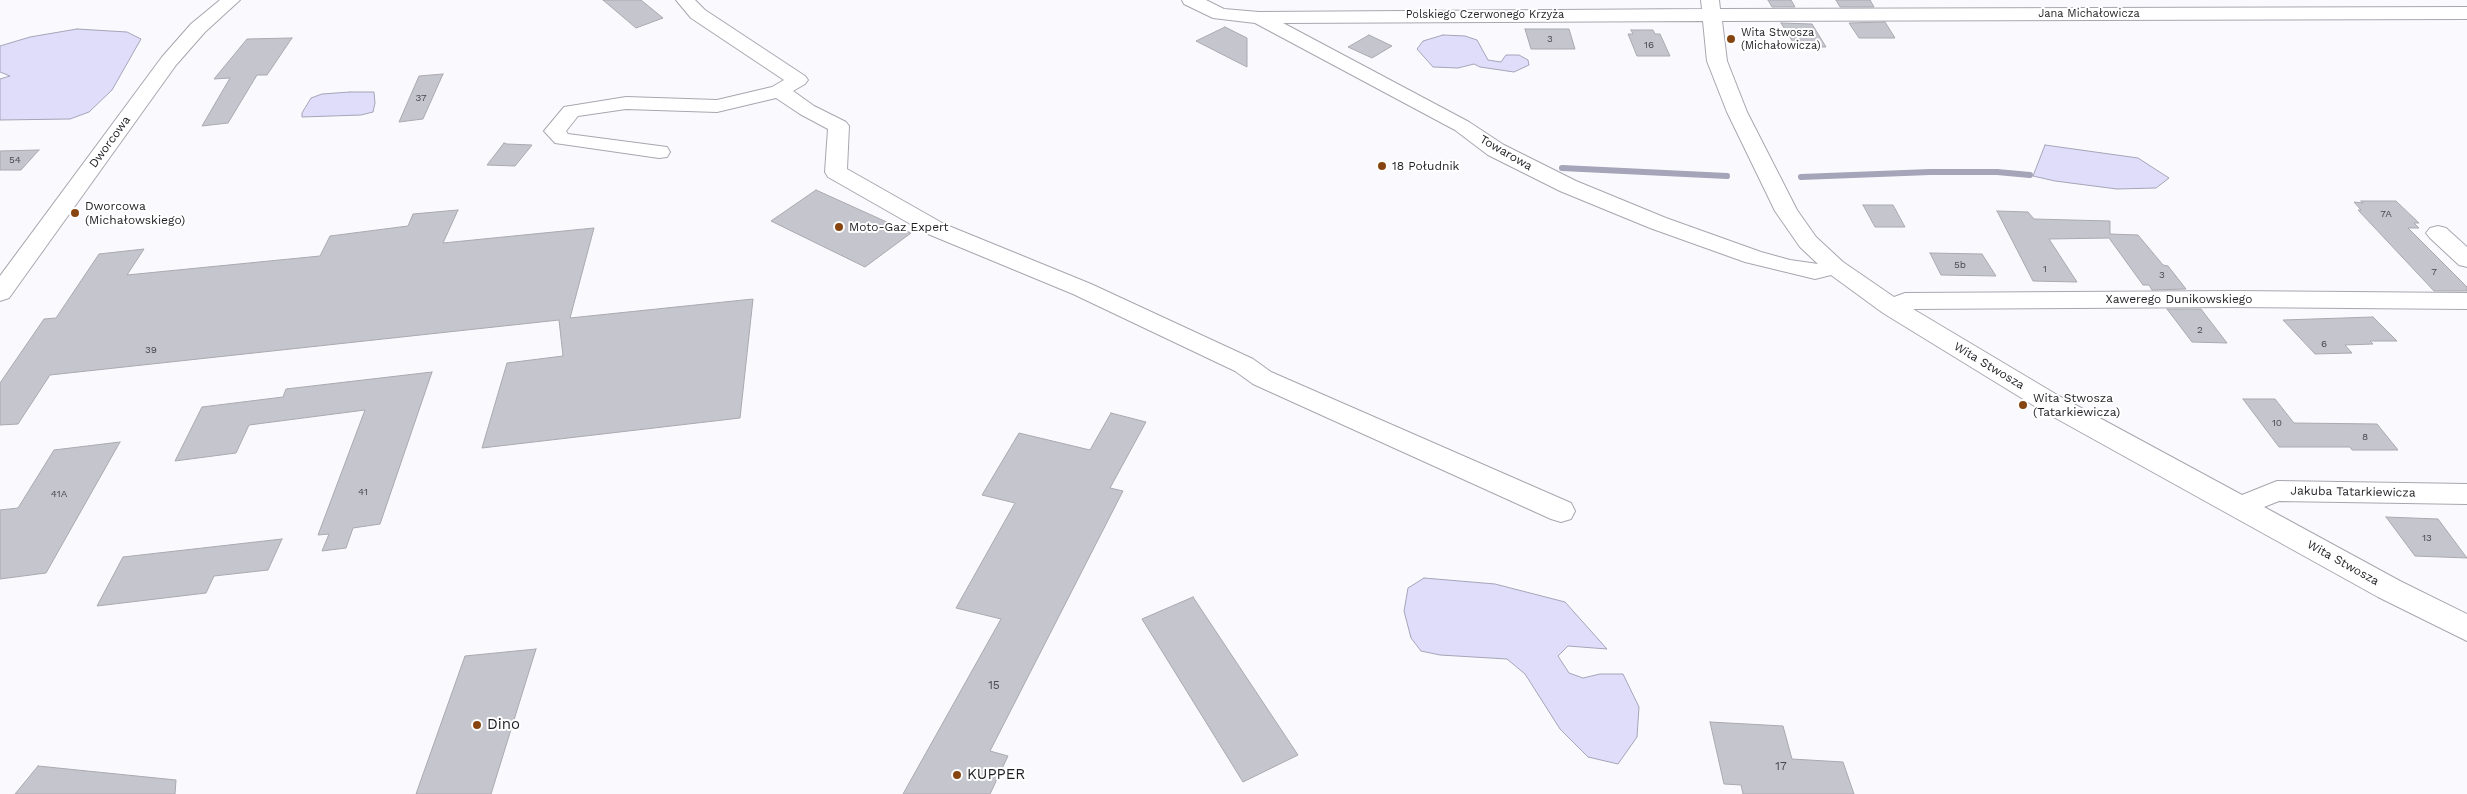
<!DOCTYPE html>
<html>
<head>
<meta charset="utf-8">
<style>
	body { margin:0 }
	canvas { display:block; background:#f9f9fe }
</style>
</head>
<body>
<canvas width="2467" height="794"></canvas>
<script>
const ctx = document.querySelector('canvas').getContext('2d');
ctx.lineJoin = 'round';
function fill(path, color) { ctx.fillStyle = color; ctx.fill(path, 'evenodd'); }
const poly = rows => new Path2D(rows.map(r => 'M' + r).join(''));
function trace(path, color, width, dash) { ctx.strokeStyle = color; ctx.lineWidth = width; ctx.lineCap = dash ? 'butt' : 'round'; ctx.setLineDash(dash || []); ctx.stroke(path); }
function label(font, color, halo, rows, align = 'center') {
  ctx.font = font + ' "Work Sans",sans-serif'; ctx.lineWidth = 4; ctx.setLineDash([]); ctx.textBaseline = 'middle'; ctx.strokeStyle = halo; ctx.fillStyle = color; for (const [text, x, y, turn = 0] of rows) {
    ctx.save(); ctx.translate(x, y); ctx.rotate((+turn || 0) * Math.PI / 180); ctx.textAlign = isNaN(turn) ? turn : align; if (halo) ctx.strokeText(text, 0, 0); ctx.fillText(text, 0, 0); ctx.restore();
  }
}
const water = poly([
	[77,29,127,32,141,39,112,90,89,112,70,119,0,120,0,79,10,76,0,72,0,46,30,37,77,29],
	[1443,35,1465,36,1477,40,1488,60,1501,62,1506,55,1519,55,1528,60,1529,65,1514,72,1480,67,1474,64,1458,68,1433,67,1417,49,1423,41,1443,35],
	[350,92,374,92,375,103,373,112,361,115,302,117,302,113,311,98,322,94,350,92],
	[2045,145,2138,158,2169,178,2156,188,2117,189,2055,181,2033,176,2045,145],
	[1424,578,1495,584,1565,602,1607,649,1568,646,1558,656,1569,673,1583,678,1600,674,1623,674,1639,707,1637,737,1618,764,1588,757,1560,729,1525,674,1507,659,1440,655,1421,651,1411,638,1404,611,1408,588,1424,578]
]);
fill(water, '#dfddf9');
trace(water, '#a5a4b8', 1);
trace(poly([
	[1562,168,1727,176],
	[1801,177,1930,172,1997,172,2030,175]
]), '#a5a4b8', 6);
const building = poly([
	[603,0,641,0,663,18,636,28,603,0],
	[1768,0,1791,0,1795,7,1772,7,1768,0],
	[1836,0,1870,0,1874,7,1840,7,1836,0],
	[1885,22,1895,38,1859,38,1849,23,1885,22],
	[1781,23,1812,24,1826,47,1796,47,1781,23],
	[1225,27,1247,38,1247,67,1196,41,1225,27],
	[1525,29,1569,29,1575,49,1531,49,1525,29],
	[1631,30,1653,30,1655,34,1660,34,1670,56,1637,56,1628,34,1633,34,1631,30],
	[1369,35,1392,46,1372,58,1348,47,1369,35],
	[292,38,267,75,257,75,228,123,202,126,230,78,214,79,247,39,292,38],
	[443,74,423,119,399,122,419,76,443,74],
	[504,143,507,144,532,145,515,166,487,165,504,143],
	[39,150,21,170,0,170,0,151,39,150],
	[816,190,911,233,865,267,771,221,816,190],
	[2361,201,2396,201,2419,223,2414,223,2419,228,2408,228,2467,287,2467,291,2434,291,2358,210,2361,210,2354,202,2363,203,2361,201],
	[1863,205,1893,205,1905,227,1875,227,1863,205],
	[458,210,443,243,594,228,570,318,753,299,740,418,482,448,507,363,563,356,559,320,50,375,18,424,0,425,0,383,44,319,56,318,99,254,144,249,127,275,320,256,330,236,408,226,413,214,458,210],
	[1997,211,2028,212,2034,219,2110,221,2110,234,2138,235,2163,265,2168,266,2186,289,2152,290,2149,285,2143,285,2109,238,2049,239,2077,282,2033,281,1997,211],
	[1930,253,1982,254,1996,276,1941,275,1930,253],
	[2167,309,2201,309,2227,343,2192,342,2167,309],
	[2373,317,2397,341,2370,341,2373,344,2345,345,2352,353,2315,354,2283,320,2373,317],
	[432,372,380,524,353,528,346,548,322,551,329,534,318,535,365,410,249,425,236,453,175,461,202,407,283,397,286,389,432,372],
	[2243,399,2275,399,2294,423,2377,424,2398,450,2352,450,2350,447,2279,447,2243,399],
	[1111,413,1146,422,1110,488,1123,491,990,751,1008,756,990,794,903,794,1001,619,956,608,1015,503,982,495,1019,433,1090,450,1111,413],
	[120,442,46,573,0,579,0,510,18,508,54,450,120,442],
	[2386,517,2438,519,2467,558,2415,556,2386,517],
	[282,539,268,570,214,576,206,593,97,606,123,557,282,539],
	[1193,597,1298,755,1243,782,1142,619,1193,597],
	[536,649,491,794,416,794,465,656,536,649],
	[1710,722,1783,726,1792,759,1843,762,1854,794,1743,794,1741,785,1724,784,1710,722],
	[38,766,176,780,175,794,15,794,38,766]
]);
fill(building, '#c5c5cd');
trace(building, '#aaa9b1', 1);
const minor = poly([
	[220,0,240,0,205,32,176,65,9,298,0,301,0,276,162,57,191,24,220,0],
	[676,0,695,0,705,10,805,76,808,80,805,84,793,91,814,106,846,122,849,126,847,169,944,224,1091,284,1253,359,1271,372,1571,503,1575,511,1571,519,1561,522,1551,519,1253,384,1235,371,1073,294,928,234,828,177,825,172,828,129,800,114,776,98,717,112,626,109,578,116,566,131,568,134,667,147,670,152,667,157,659,158,555,143,544,131,564,107,626,97,717,100,772,87,784,80,691,18,676,0],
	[1182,0,1206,0,1224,9,1259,12,1702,9,1701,0,1719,0,1720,9,2467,7,2467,19,1722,21,1727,61,1747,112,1797,210,1816,237,1843,262,1894,297,1905,293,2233,291,2467,293,2467,309,2233,307,1913,309,2059,396,2242,495,2277,481,2467,484,2467,504,2279,501,2264,507,2400,581,2467,614,2467,641,2378,597,2041,410,1883,313,1831,275,1815,279,1745,262,1650,228,1560,191,1488,155,1455,130,1255,23,1213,18,1184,4,1182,0],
	[1703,21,1707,61,1727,112,1775,211,1800,247,1818,264,1790,260,1761,252,1666,218,1576,181,1504,145,1469,122,1283,23,1703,21],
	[2438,226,2446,228,2467,247,2467,267,2459,265,2430,238,2426,233,2430,228,2438,226]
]);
trace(minor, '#a8a7b0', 2);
fill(minor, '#fff');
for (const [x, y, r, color] of [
	[1731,39,5,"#864510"],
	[1382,166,5,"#864510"],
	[75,213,5,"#864510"],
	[839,227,5,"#864510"],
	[2023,405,5,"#864510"],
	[477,725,5,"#864510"],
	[957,775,5,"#864510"]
]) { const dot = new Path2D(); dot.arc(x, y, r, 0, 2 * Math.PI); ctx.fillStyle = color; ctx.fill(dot); trace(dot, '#fff', 2); }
label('10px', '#48484d', null, [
	["3",1550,39],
	["16",1649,45],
	["37",421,98],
	["54",15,160],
	["7A",2386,214],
	["5b",1960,265],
	["1",2045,269],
	["7",2434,272],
	["3",2162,275],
	["2",2200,330],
	["6",2324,344],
	["39",151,350],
	["10",2277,423],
	["8",2365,437],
	["41",363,492],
	["41A",59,494],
	["13",2427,538]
]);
label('11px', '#1f1e22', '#fff', [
	["Jana Michałowicza",2089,14],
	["Polskiego Czerwonego Krzyża",1485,15]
]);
label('11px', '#1f1e22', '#fff', [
	["Wita Stwosza",1741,33],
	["(Michałowicza)",1741,46]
], 'left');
label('12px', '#1f1e22', '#fff', [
	["Dworcowa",110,142,-54],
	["Towarowa",1506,153,30],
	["Xawerego Dunikowskiego",2179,299],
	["Wita Stwosza",1989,366,31],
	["Jakuba Tatarkiewicza",2353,492,1],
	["Wita Stwosza",2343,563,29]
]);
label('12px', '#1f1e22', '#fff', [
	["18 Południk",1392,166],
	["Dworcowa",85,206],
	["(Michałowskiego)",85,220],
	["Moto-Gaz Expert",849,227],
	["Wita Stwosza",2033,398],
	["(Tatarkiewicza)",2033,412]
], 'left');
label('12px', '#48484d', null, [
	["15",994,685],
	["17",1781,766]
]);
label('15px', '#1f1e22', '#fff', [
	["Dino",487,725],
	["KUPPER",967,775]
], 'left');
</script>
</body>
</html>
